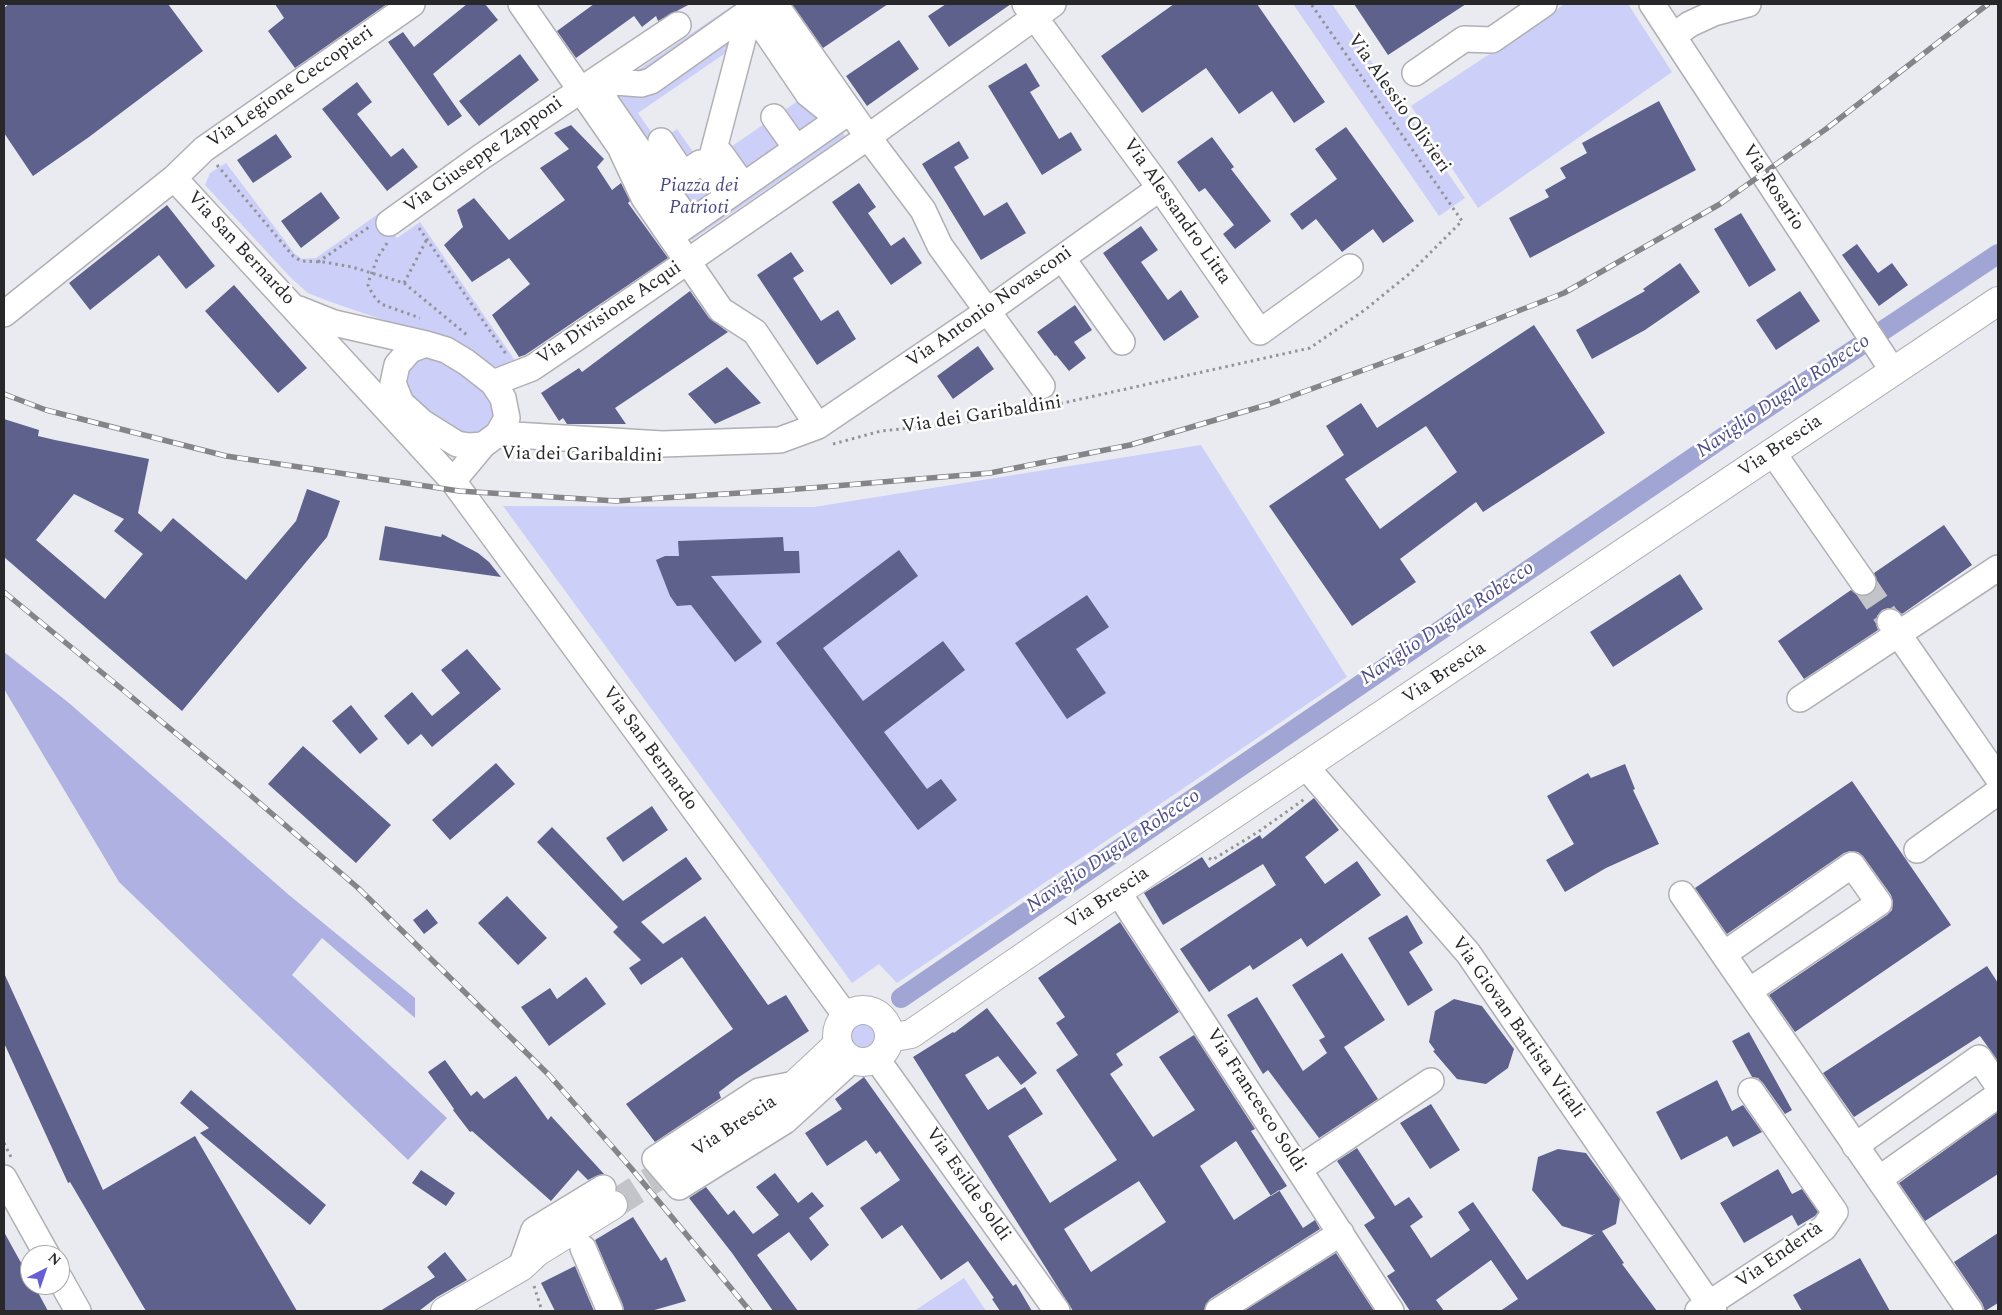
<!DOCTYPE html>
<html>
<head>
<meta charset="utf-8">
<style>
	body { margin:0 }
	#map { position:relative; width:2002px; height:1315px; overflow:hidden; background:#eaebf1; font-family:Spectral,serif }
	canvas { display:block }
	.frame { position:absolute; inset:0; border:5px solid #28282a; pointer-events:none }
	.north { position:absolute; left:20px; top:1245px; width:50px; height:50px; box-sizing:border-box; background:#fff; border:1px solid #a9a9aa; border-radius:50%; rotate:41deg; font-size:14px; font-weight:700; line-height:20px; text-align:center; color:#28282a }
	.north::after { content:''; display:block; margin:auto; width:18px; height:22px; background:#655ed7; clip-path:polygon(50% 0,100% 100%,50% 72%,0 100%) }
</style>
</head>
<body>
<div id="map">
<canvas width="2002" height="1315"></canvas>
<div class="frame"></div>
<div class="north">N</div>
</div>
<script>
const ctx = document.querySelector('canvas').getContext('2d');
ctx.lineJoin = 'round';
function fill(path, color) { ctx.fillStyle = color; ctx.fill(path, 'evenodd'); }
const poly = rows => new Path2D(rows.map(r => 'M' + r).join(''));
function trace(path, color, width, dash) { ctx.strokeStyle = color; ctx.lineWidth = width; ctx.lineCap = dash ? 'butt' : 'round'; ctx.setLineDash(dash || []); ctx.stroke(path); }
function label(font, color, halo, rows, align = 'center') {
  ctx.font = font + ' Spectral,serif'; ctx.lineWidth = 5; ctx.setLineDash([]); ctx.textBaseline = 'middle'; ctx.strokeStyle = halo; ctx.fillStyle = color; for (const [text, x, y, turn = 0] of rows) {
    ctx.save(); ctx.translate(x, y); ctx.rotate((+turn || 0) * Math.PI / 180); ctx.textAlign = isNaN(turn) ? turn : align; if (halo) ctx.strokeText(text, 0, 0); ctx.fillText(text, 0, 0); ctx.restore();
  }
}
fill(poly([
	[735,4,755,4,845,136,692,240,595,99],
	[751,11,808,94,703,166,677,129,658,142,638,113,743,41],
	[1293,4,1332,4,1465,198,1439,216],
	[1565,4,1628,4,1672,72,1478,208,1411,106],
	[226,163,295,254,302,259,316,258,378,214,397,238,420,222,516,362,500,367,489,366,424,334,328,301,308,293,291,278,205,185,210,173],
	[427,354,442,359,486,389,498,417,481,436,460,435,409,398,403,383,406,369,416,358],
	[1201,445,1347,677,897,983,879,964,852,983,503,506,814,507],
	'849 1036a14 14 0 1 1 28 0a14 14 0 1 1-28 0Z',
	[964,1278,986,1311,914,1311]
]), '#cccff7');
fill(poly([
	[4,652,69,703,289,895,415,998,415,1018,322,938,292,975,447,1118,408,1160,119,882,4,689]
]), '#aeb1e1');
trace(poly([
	[901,998,1753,417,1998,254]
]), '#a1a5d4', 20);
fill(poly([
	[9,4,168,4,203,51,89,137,33,176,4,133,4,8],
	[275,4,387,4,295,68,268,31,284,18],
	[467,4,485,4,498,20,433,74,462,116,448,126,388,42,403,32,414,47],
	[594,4,690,4,658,21,656,16,642,27,634,16,576,58,557,31],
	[792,4,888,4,823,48],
	[946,4,1011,4,949,47,928,16],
	[1174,4,1257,4,1325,102,1294,123,1272,91,1239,114,1206,68,1142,113,1101,56],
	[1354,4,1466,4,1388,55],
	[899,40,919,69,867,106,846,76],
	[520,54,539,80,479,126,459,101],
	[1026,63,1040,86,1030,92,1059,139,1071,132,1082,150,1042,175,988,86],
	[357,82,372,102,357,114,391,157,403,148,418,167,387,191,322,109],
	[1659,101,1696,170,1530,258,1509,218,1549,197,1545,190,1566,178,1560,168,1587,153,1582,143],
	[571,125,604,159,597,167,612,190,621,183,630,201,628,203,668,258,525,355,519,357,492,315,530,284,509,258,472,282,444,245,463,227,457,210,474,198,509,240,565,200,540,168,569,149,554,133],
	[1346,127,1414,221,1383,243,1373,229,1342,252,1316,219,1302,230,1290,214,1337,179,1315,149],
	[276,134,292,157,253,183,237,160],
	[1212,137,1234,167,1231,169,1271,221,1235,249,1223,234,1234,225,1205,188,1199,192,1177,162],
	[959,141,969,158,954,167,984,216,1007,202,1026,233,981,260,922,164],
	[859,183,876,207,868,213,891,246,904,237,922,263,891,285,832,202],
	[321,192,340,218,301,248,281,221],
	[167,205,215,266,186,289,159,255,90,310,69,283],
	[1741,213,1776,270,1749,287,1714,229],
	[1141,226,1158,250,1141,262,1168,300,1181,290,1199,317,1164,341,1103,253],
	[1857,244,1878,273,1892,263,1908,285,1879,306,1842,255],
	[791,252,804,271,793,278,821,321,838,310,856,339,817,365,757,275],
	[1680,263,1700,292,1645,330,1592,359,1576,330,1645,291,1643,289],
	[234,285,307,368,278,393,205,311],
	[690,291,709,318,728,332,615,408,626,424,567,424,563,418,559,421,541,393,579,368,582,372],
	[1800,291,1820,321,1776,350,1756,320],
	[1075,305,1092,330,1074,342,1086,358,1069,371,1056,355,1055,356,1037,332],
	[1534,325,1605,433,1483,512,1476,502,1400,559,1416,582,1352,626,1269,506,1344,455,1326,426,1361,403,1377,428],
	[1426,426,1457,472,1380,529,1345,479],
	[978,346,994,369,953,399,937,376],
	[727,367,761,403,715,424,688,394],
	[4,419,39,430,38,436,55,440,149,459,138,513,161,532,173,518,246,580,296,521,307,489,340,501,327,537,182,711,4,557],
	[74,494,124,519,114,531,143,554,105,599,36,540],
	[1944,525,1972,565,1902,614,1896,609,1888,608,1882,610,1877,616,1876,624,1878,630,1804,679,1778,641,1851,590,1857,595,1865,596,1872,593,1876,589,1877,581,1874,573],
	[385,526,441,537,442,534,478,553,489,562,501,577,379,560],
	[783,537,784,551,799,551,800,573,711,576,762,642,735,662,691,605,677,606,670,596,656,560,665,556,679,556,678,541],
	[899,550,918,576,823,648,863,701,943,641,965,670,884,732,927,789,941,779,957,800,918,830,776,643],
	[1680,574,1703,609,1613,667,1590,632],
	[1087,595,1109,627,1076,649,1106,693,1067,719,1015,643],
	[467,649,501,689,432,747,421,734,408,745,384,716,412,692,432,716,460,693,441,670],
	[351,705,378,739,360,754,332,721],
	[303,746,391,825,356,863,268,784],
	[496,763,515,784,450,840,432,820],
	[1625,764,1635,789,1633,790,1659,844,1606,868,1565,892,1546,860,1574,844,1547,796,1588,773,1591,778],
	[1852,781,1951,925,1795,1032,1769,995,1887,915,1892,910,1893,902,1891,895,1863,856,1858,852,1850,851,1844,853,1727,934,1695,888],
	[1314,798,1339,830,1305,857,1325,884,1357,861,1381,895,1307,947,1301,938,1253,970,1250,965,1209,992,1180,949,1276,885,1263,864,1163,925,1144,893,1202,857,1209,868,1260,835,1262,839],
	[652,806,668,830,623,862,606,838],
	[552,827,623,901,686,857,702,879,641,922,663,944,705,916,768,1005,786,995,809,1031,736,1079,719,1092,721,1098,655,1142,626,1104,733,1029,682,957,641,985,629,968,641,960,613,932,618,927,537,842],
	[507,896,547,938,518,965,478,923],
	[427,909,438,923,424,934,413,920],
	[1407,915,1423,943,1409,952,1433,990,1408,1006,1368,938],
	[1120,922,1179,1012,1116,1054,1123,1065,1110,1074,1153,1137,1195,1110,1159,1057,1194,1035,1255,1129,1251,1131,1287,1186,1271,1196,1236,1141,1200,1166,1234,1220,1279,1190,1303,1228,1315,1220,1320,1229,1210,1299,1206,1304,1204,1311,1073,1311,913,1057,953,1032,954,1033,987,1008,1037,1073,1021,1085,998,1056,965,1075,988,1110,1025,1087,1043,1114,1008,1136,1050,1203,1117,1160,1056,1070,1078,1055,1056,1023,1065,1017,1038,978],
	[1139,1181,1166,1222,1091,1272,1064,1229],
	[1342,953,1385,1020,1344,1047,1378,1099,1319,1138,1268,1070,1263,1074,1227,1015,1257,997,1303,1071,1327,1053,1319,1040,1325,1037,1292,985],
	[1987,966,1998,983,1998,1061,1980,1036,1854,1117,1823,1073],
	[4,973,103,1190,195,1136,297,1311,146,1311,70,1182,68,1183,4,1043],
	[586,977,606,1004,549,1046,521,1007,550,988,557,999],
	[1454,999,1482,1006,1514,1049,1508,1068,1486,1084,1457,1079,1433,1051,1435,1050,1429,1042,1435,1011],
	[1749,1032,1792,1110,1785,1114,1763,1083,1758,1078,1752,1077,1732,1041],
	[445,1060,471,1096,477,1091,484,1099,516,1076,548,1120,551,1116,604,1174,596,1176,588,1180,578,1170,551,1201,472,1131,470,1132,453,1110,454,1109,428,1072],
	[864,1077,1013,1286,1016,1284,1032,1311,1000,1311,992,1299,994,1298,968,1261,941,1280,902,1225,882,1239,860,1208,900,1180,880,1151,876,1154,866,1140,827,1166,805,1133,842,1109,835,1099],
	[1717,1080,1732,1111,1743,1105,1762,1132,1733,1147,1727,1136,1681,1160,1656,1112],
	[191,1090,326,1205,310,1225,200,1133,209,1128,180,1103],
	[1431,1104,1460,1150,1430,1169,1400,1123],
	[1998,1112,1998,1174,1925,1221,1899,1183],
	[1357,1148,1395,1206,1409,1197,1423,1217,1410,1226,1431,1258,1470,1230,1458,1212,1473,1202,1527,1280,1595,1234,1592,1235,1562,1226,1532,1190,1538,1157,1558,1149,1586,1153,1620,1199,1616,1224,1602,1231,1624,1263,1622,1264,1657,1311,1500,1311,1518,1299,1491,1260,1436,1300,1444,1311,1410,1311,1387,1276,1395,1271,1364,1225,1375,1218,1337,1161],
	[1778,1169,1792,1194,1802,1189,1818,1212,1815,1216,1798,1226,1792,1215,1744,1243,1720,1203],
	[421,1170,455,1193,446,1206,412,1183],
	[775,1173,798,1203,812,1192,824,1206,809,1218,829,1245,811,1261,789,1232,757,1255,798,1311,773,1311,732,1253,689,1198,706,1187,728,1215,734,1210,753,1234,779,1215,756,1187],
	[633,1217,661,1261,666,1257,686,1301,651,1311,624,1311,623,1305,595,1240],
	[4,1232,30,1279,30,1285,34,1285,48,1311,4,1311],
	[1998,1233,1998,1303,1985,1311,1982,1303,1954,1262],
	[445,1252,467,1280,437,1297,419,1311,380,1311,435,1277,427,1267],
	[1336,1253,1374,1311,1244,1311],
	[1860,1258,1890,1311,1802,1311,1793,1295],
	[575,1266,594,1311,555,1311,541,1283]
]), '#5e618c');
trace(poly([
	[1863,582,1890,622]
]), '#c3c4c9', 25, [25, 12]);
trace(poly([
	[613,1205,674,1166]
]), '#c3c4c9', 28, [28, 14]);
const minor = poly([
	[521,4,620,147,644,198,721,310,755,332,818,426],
	[775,4,868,137,923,210,940,246,1042,386],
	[1025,4,1160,188,1260,332,1350,267],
	[1652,4,1893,371],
	[751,10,808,94,838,118],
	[1673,36,1690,24,1714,13,1748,4],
	[1415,73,1464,39,1492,40,1544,4],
	[774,117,796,148],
	[661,141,683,174,700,163],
	[721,154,743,185],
	[174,178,453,481,483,445],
	[728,195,709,168,752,4],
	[689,222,599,92,615,82,641,84,651,81,751,10],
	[389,223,481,157,678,25],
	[677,232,850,111],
	[1062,258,1122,342],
	[299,309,334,323,426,344],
	[4,314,174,178,204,149,412,4],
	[426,344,446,350,466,362,493,383,503,398,507,418,498,434,483,445,469,446,457,444,422,422,401,403,393,383,397,365,410,350,426,344],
	[493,383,532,368,578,337,868,137,1053,4],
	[498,434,662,444,780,440,818,426,982,315,1160,188],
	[1773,453,1863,582],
	[453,481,846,1016],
	[1890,622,1998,778],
	[1800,699,1998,568],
	[1306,767,1468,953,1714,1311],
	[1917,850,1998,792],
	[1118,892,1391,1311],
	[1682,894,1970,1311],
	[1724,954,1852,865,1879,903,1749,991],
	[876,1058,1057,1311],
	[795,1084,759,1091,655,1159,679,1187,785,1121,852,1060],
	[1855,1146,1979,1058,1998,1086],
	[1299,1169,1431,1081],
	[4,1178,47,1255],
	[1879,1179,1998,1095],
	[583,1248,610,1311],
	[521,1267,534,1230,603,1188],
	[60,1279,78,1311],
	[1218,1311,1341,1233],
	[1698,1311,1824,1228,1835,1212,1751,1091]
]);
const major = poly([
	'837 1036a26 26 0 1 1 52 0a26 26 0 1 1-52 0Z',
	[889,1038,911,1034,1118,892,1998,301],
	[674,1166,773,1105,838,1044],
	[445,1311,521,1267,537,1252,613,1205]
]);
trace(minor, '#afafb5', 28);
trace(major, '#afafb5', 30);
trace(poly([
	[217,165,293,256,301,261,324,262,352,267,404,283,467,335],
	[419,228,506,354],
	[387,243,378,257,370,277,368,285,373,295,381,304,420,318],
	[318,262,369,227],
	[404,283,427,239],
	[1054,405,1310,348,1366,309,1409,274,1462,221,1311,4],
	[833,444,881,431,961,423,1038,408],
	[1209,858,1212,860,1258,832,1306,798],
	[861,999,879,1002,895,1014],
	[4,1143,11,1157],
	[534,1286,542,1311]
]), '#949498', 3, [2.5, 4]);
trace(minor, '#fff', 25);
trace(major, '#fff', 28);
const rail = poly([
	[4,394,46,410,226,456,459,491,616,501,786,490,990,473,1130,445,1270,404,1413,352,1564,293,1720,204,1826,129,1988,4],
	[4,592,241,787,357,887,430,958,549,1075,631,1168,750,1311]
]);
trace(rail, '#858589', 5.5);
trace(rail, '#fff', 4, [11]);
label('19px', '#28282a', '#fff', [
	["Via Legione Ceccopieri",291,88,-35],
	["Via Alessio Olivieri",1398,104,55],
	["Via Giuseppe Zapponi",484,156,-35],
	["Via Rosario",1772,188,57],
	["Via Alessandro Litta",1176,212,55],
	["Via San Bernardo",240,249,47],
	["Via Antonio Novasconi",990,308,-35],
	["Via Divisione Acqui",610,314,-34],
	["Via dei Garibaldini",982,416,-9],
	["Via Brescia",1781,447,-34],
	["Via dei Garibaldini",582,456,1],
	["Via Brescia",1445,674,-34],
	["Via San Bernardo",649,749,54],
	["Via Brescia",1108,899,-34],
	["Via Giovan Battista Vitali",1517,1028,55],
	["Via Francesco Soldi",1255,1101,57],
	["Via Brescia",735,1127,-33],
	["Via Esilde Soldi",967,1185,55],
	["Via Endertà",1780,1256,-35]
]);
label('italic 19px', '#494986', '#fff', [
	["Piazza dei",699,187],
	["Patrioti",699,209]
]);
label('italic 20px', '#4d4d8a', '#fff', [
	["Naviglio Dugale Robecco",1784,397,-34],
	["Naviglio Dugale Robecco",1448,624,-34],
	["Naviglio Dugale Robecco",1114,852,-34]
]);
</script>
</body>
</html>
